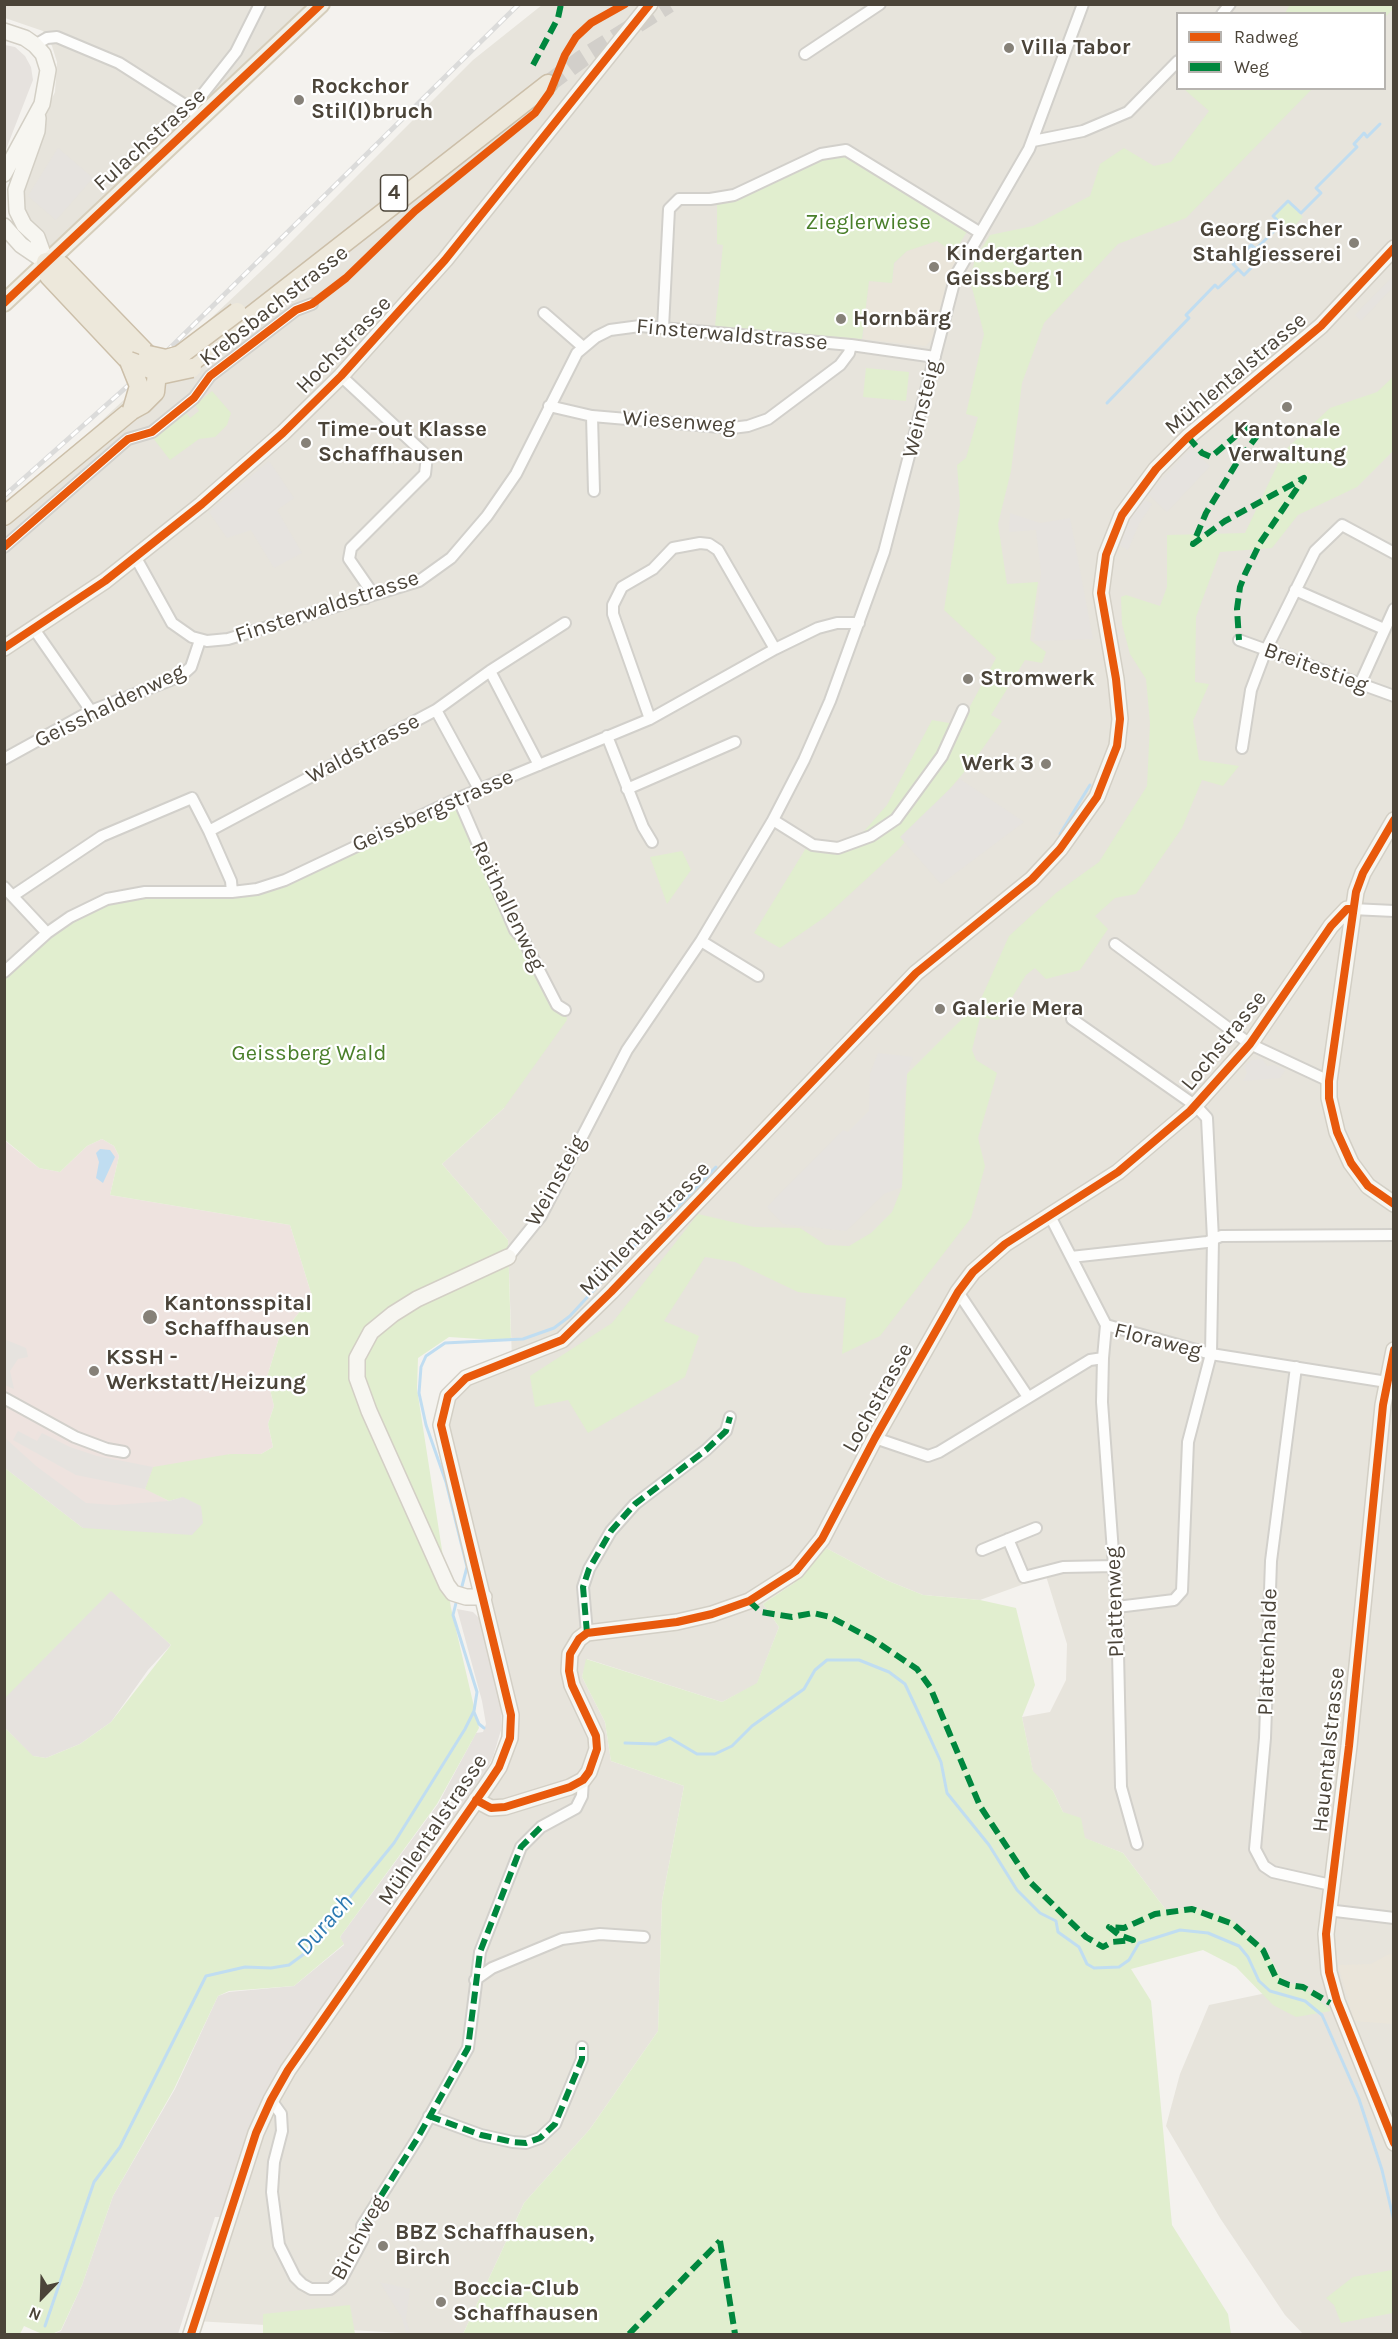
<!DOCTYPE html>
<html>
<head>
<meta charset="utf-8">
<style>
	body { margin:0 }
	#map { position:relative; width:1398px; height:2339px; overflow:hidden; background:#f4f2ee; font-family:Karla,sans-serif }
	canvas { display:block }
	.frame { position:absolute; inset:0; border:6px solid #4b4439; pointer-events:none }
	.legend { position:absolute; left:1176px; top:12px; width:210px; height:78px; box-sizing:border-box; background:#fff; border:2px solid #b7b4b0; margin:0; padding:8px 10px; list-style:none; font-size:18px; color:#4b4439 }
	.legend li { display:flex; align-items:center; gap:12px; height:30px }
	.legend b { width:30px; border:2px solid #b7b4b0 }
	.north { position:absolute; left:12px; top:2267px; width:60px; height:60px; -webkit-text-stroke:4px #fff; paint-order:stroke; rotate:203deg; font-size:16px; font-weight:700; line-height:24px; text-align:center; color:#4b4439 }
	.north::after { content:''; display:block; margin:auto; width:21px; height:27px; background:#4b4439; clip-path:polygon(50% 0,100% 100%,50% 72%,0 100%) }
</style>
</head>
<body>
<div id="map">
<canvas width="1398" height="2339"></canvas>
<div class="frame"></div>
<ul class="legend">
<li><b style="height:8px;background:#e8590c"></b>Radweg</li>
<li><b style="height:8px;background:#00873e"></b>Weg</li>
</ul>
<div class="north">N</div>
</div>
<script>
const ctx = document.querySelector('canvas').getContext('2d');
ctx.lineJoin = 'round';
function fill(path, color) { ctx.fillStyle = color; ctx.fill(path, 'evenodd'); }
const poly = rows => new Path2D(rows.map(r => 'M' + r).join(''));
function trace(path, color, width, dash) { ctx.strokeStyle = color; ctx.lineWidth = width; ctx.lineCap = dash ? 'butt' : 'round'; ctx.setLineDash(dash || []); ctx.stroke(path); }
function label(font, color, halo, rows, align = 'center') {
  ctx.font = font + ' Karla,sans-serif'; ctx.lineWidth = 4.5; ctx.setLineDash([]); ctx.textBaseline = 'middle'; ctx.strokeStyle = halo; ctx.fillStyle = color; for (const [text, x, y, turn = 0] of rows) {
    ctx.save(); ctx.translate(x, y); ctx.rotate((+turn || 0) * Math.PI / 180); ctx.textAlign = isNaN(turn) ? turn : align; if (halo) ctx.strokeText(text, 0, 0); ctx.fillText(text, 0, 0); ctx.restore();
  }
}
fill(poly([
	[4,5,321,5,46,262,17,211,37,131,55,92,57,62,52,46,43,31,5,18],
	[542,5,1393,5,1393,2334,1303,2334,1285,2315,1220,2218,1166,2126,1180,2074,1209,2005,1300,1986,1288,1983,1281,1977,1265,1949,1195,1907,1166,1910,1123,1853,1084,1838,1063,1812,1053,1791,1033,1772,1022,1717,1050,1712,1066,1680,1067,1644,1046,1576,980,1600,923,1595,886,1580,826,1548,794,1583,763,1604,779,1627,757,1684,722,1702,587,1659,582,1677,605,1722,611,1761,684,1786,662,1901,658,2031,590,2129,524,2203,463,2334,419,2334,196,2321,256,2133,510,1738,441,1425,448,1396,512,1361,508,1240,442,1164,504,1108,285,880,5,972,4,505,97,425,275,258,473,60],
	[1178,14,1384,14,1384,88,1178,88]
]), '#e7e4dc');
fill(poly([
	[5,45,15,47,25,56,31,67,33,80,5,152],
	[111,1590,171,1645,148,1670,111,1722,80,1744,46,1758,32,1756,5,1728,4,1698],
	[457,1609,473,1612,481,1620,502,1703,501,1730,493,1757,483,1777,265,2093,222,2217,215,2217,178,2334,53,2334,61,2331,82,2285,113,2196,175,2089,218,1996,229,1992,294,1986,344,1945,340,1937,438,1804,476,1733,483,1732,486,1724,482,1701]
]), '#e6e2de');
fill(poly([
	[937,241,958,256,946,285,934,336,926,346,863,339,869,281,892,283,895,263,907,251],
	[1389,1954,1393,1955,1393,2024,1354,2021,1338,1965,1371,1964]
]), '#eae5da');
fill(poly([
	[102,1139,114,1146,119,1156,110,1195,290,1225,312,1296,279,1338,267,1377,274,1406,268,1424,273,1447,261,1454,230,1454,145,1488,169,1501,201,1506,83,1528,5,1468,4,1140,39,1168,60,1172,87,1146]
]), '#eee3df');
fill(poly([
	[1290,5,1393,4,1394,8,1385,17,1384,14,1285,13],
	[1184,89,1312,89,1186,218,1118,244,1044,323,1022,383,1011,471,998,524,1007,584,1038,582,1030,640,1046,652,1042,663,1025,660,991,715,1002,721,976,758,899,849,825,917,780,948,754,933,806,848,843,852,865,830,887,805,932,720,960,725,996,658,944,610,960,505,957,465,966,458,978,417,966,414,984,334,970,280,975,259,990,235,1033,226,1090,196,1100,164,1124,148,1154,166,1171,162,1209,111],
	[847,154,968,230,954,253,937,241,907,251,894,263,892,283,869,281,862,339,715,326,723,245,717,244,717,203,736,198,826,155],
	[1288,202,1303,217,1289,231,1274,216],
	[866,368,909,372,906,401,863,397],
	[1393,377,1393,451,1357,487,1298,515,1272,548,1220,552,1196,617,1195,682,1209,684,1193,721,1199,760,1239,766,1223,786,1202,780,1182,828,1136,894,1115,898,1095,916,1108,929,1080,970,1046,979,1035,968,1026,975,998,1020,980,1017,972,1050,976,1060,997,1073,978,1138,985,1166,971,1218,880,1336,842,1354,846,1298,798,1292,735,1262,705,1257,664,1321,699,1336,685,1377,588,1433,568,1400,535,1407,530,1376,612,1323,698,1214,754,1227,800,1228,826,1245,849,1246,871,1233,892,1212,902,1187,907,1074,980,1001,1009,936,1056,893,1099,862,1147,786,1150,723,1146,679,1130,654,1122,624,1121,597,1126,595,1160,606,1167,587,1167,535,1245,533,1284,451,1330,408,1377,392],
	[212,391,231,413,227,425,215,437,199,439,170,460,153,438,186,412,190,418,199,411,195,405],
	[458,798,515,930,565,1010,567,1020,504,1108,442,1164,508,1240,511,1341,449,1337,418,1358,417,1389,451,1608,479,1728,437,1804,340,1937,344,1944,294,1986,229,1991,218,1996,174,2089,113,2196,82,2285,61,2330,52,2334,42,2334,24,2326,20,2334,5,2334,5,1728,33,1756,46,1758,80,1744,111,1722,171,1645,111,1591,5,1698,5,1468,83,1528,183,1497,169,1501,145,1489,153,1467,230,1454,261,1454,273,1447,268,1424,274,1406,267,1377,279,1338,312,1296,290,1225,110,1195,119,1156,114,1146,102,1139,87,1146,60,1172,39,1168,5,1140,5,972,47,933,107,899,257,889],
	[682,851,691,870,667,904,650,857],
	[826,1548,886,1580,923,1595,980,1600,1016,1608,1035,1685,1022,1717,1033,1771,1053,1791,1063,1812,1081,1818,1085,1838,1123,1853,1166,1910,1195,1907,1230,1918,1265,1949,1281,1977,1288,1983,1302,1986,1331,2011,1296,2017,1273,2005,1236,1967,1203,1950,1131,1969,1151,2001,1172,2225,1228,2314,1231,2334,463,2334,524,2203,590,2129,658,2031,662,1901,684,1786,611,1761,605,1722,582,1677,586,1659,722,1702,757,1683,779,1627,763,1604,794,1583],
	[1392,2270,1393,2313,1341,2323,1334,2305,1326,2298,1353,2277],
	[350,2305,355,2334,263,2334,263,2314]
]), '#e1eecf');
fill(poly([
	[58,148,93,178,56,220,28,196],
	[1393,276,1393,287,1361,321,1355,315],
	[1191,448,1210,466,1167,512,1148,494],
	[269,461,294,498,277,510,302,553,274,568,251,530,227,538,209,512],
	[1144,499,1152,504,1139,524,1128,550,1119,545,1130,519],
	[1010,513,1040,523,1070,518,1093,639,1034,641,1041,572,1036,530,1009,532],
	[960,779,1024,822,941,884,900,837],
	[878,1053,913,1057,907,1074,903,1120,902,1187,884,1194,846,1231,783,1224,767,1207,843,1130,848,1132,869,1111,870,1074],
	[1262,1059,1267,1066,1274,1065,1285,1070,1280,1078,1243,1081,1247,1073,1244,1067,1251,1060],
	[4,1339,26,1348,28,1357,18,1359,10,1371,14,1389,5,1385],
	[18,1431,37,1441,42,1433,70,1447,97,1456,153,1467,145,1489,76,1475,13,1440],
	[4,1437,36,1466,86,1503,114,1505,169,1501,183,1497,201,1506,203,1523,192,1535,83,1528,5,1468],
	[380,2282,410,2289,406,2319,410,2333,420,2334,406,2334,402,2318]
]), '#e6e3df');
fill(poly([
	[100,1149,110,1150,115,1157,103,1183,96,1178,99,1162,96,1153]
]), '#c0ddf1');
trace(poly([
	[1238,269,1233,264,1251,245,1256,249],
	[1107,403,1189,318,1186,315,1215,285,1218,288,1238,269,1244,275,1263,256,1256,249,1281,224,1273,216,1288,201,1301,213,1321,193,1316,188,1357,147,1354,144,1364,133,1367,137,1380,124],
	[1060,834,1090,785],
	[461,1590,467,1567,446,1482,426,1425,419,1393,421,1367,426,1356,445,1343,523,1339,554,1328,570,1316,638,1242,677,1208,716,1167],
	[474,1712,479,1724,484,1728],
	[625,1743,656,1744,670,1738,697,1754,715,1754,732,1746,752,1726,804,1689,815,1670,827,1660,859,1660,889,1672,905,1684,920,1716,941,1762,947,1793,989,1845,1017,1890,1040,1913,1056,1921,1058,1932,1079,1947,1087,1964,1094,1968,1119,1967,1129,1960,1139,1943,1180,1930,1208,1933,1239,1946,1248,1957,1259,1981,1270,1991,1305,2001,1322,2015,1359,2099,1382,2170,1394,2221],
	[45,2326,94,2182,120,2147,206,1976,245,1967,271,1968,289,1965,304,1954,394,1843,465,1729,474,1711,477,1692,453,1615,457,1599]
]), '#c0ddf1', 3);
trace(poly([
	[548,84,583,58,669,4]
]), '#d2cfca', 18, [18, 9]);
const street = poly([
	[1222,14,1230,4],
	[35,45,47,38,57,37,119,63,191,109,200,119],
	[805,54,880,4],
	[191,109,236,52,260,4],
	[1033,141,1083,131,1128,112,1178,61],
	[544,313,583,347],
	[663,328,669,209,679,199,710,199,734,195,821,154,846,150,979,232],
	[341,376,427,456,425,474,351,548,349,559,369,588,366,598],
	[549,406,592,416,732,428,748,426,768,419,840,365,849,353,851,345],
	[592,416,594,491],
	[4,547,121,445,128,439,152,432,194,398,210,376,296,310,312,304],
	[136,558,172,623,192,637,207,641,228,639,419,581,451,558,487,516,516,474,577,353,596,337,610,330,640,326,851,345,935,357],
	[1295,590,1384,629],
	[34,629,91,711],
	[1239,640,1394,696],
	[490,671,539,765],
	[1360,684,1394,609],
	[436,710,490,671,565,623],
	[650,719,613,614,613,605,622,587,653,569,673,548,700,543,709,544,718,550,775,649],
	[607,736,643,827,652,842],
	[1242,748,1251,690,1266,650,1315,551,1342,525,1394,553],
	[4,759,91,711,181,676,191,667,200,640],
	[627,789,735,742],
	[458,798,515,930,523,939,557,1005,565,1010],
	[773,820,813,845,838,848,871,836,896,819,942,756,963,710],
	[209,831,436,710,479,789],
	[4,887,47,933],
	[14,895,102,836,192,798,209,831,231,881,232,892],
	[1352,909,1394,911],
	[701,941,758,976],
	[1115,944,1250,1044,1329,1081],
	[4,972,47,933,70,917,107,899,145,892,232,892,257,889,285,880,454,800,650,719,775,649,818,628,837,623,859,623],
	[1072,1019,1196,1106,1207,1118,1213,1239,1211,1354,1188,1442,1182,1591,1174,1600,1117,1607],
	[1050,1216,1106,1325],
	[508,1257,541,1216,627,1050,701,941,773,820,804,760,830,701,884,552,956,275,1029,149,1083,4],
	[1071,1257,1207,1242,1221,1236,1394,1235],
	[958,1292,1028,1397],
	[1103,1358,1102,1402,1117,1607,1121,1787,1137,1844],
	[1296,1367,1271,1561,1265,1738,1255,1849,1264,1866,1273,1872,1331,1885],
	[4,1398,75,1437,107,1449,124,1452],
	[875,1438,928,1456,939,1452,1090,1360,1103,1358,1106,1325,1211,1354,1387,1382],
	[1008,1539,1024,1577,1063,1567,1115,1566],
	[982,1550,1036,1528],
	[587,1633,583,1587,589,1569,611,1531,635,1504,706,1450,726,1431,730,1417],
	[1327,1910,1394,1918],
	[475,1980,492,1968,562,1939,600,1934,644,1937],
	[271,2100,281,2114,282,2131,274,2162,272,2192,279,2245,295,2277,302,2284,311,2289,330,2289,341,2280,363,2239,362,2226,417,2139,468,2048,480,1952,521,1847,541,1827,576,1808,582,1796,583,1780],
	[429,2116,481,2135,513,2142,526,2143,540,2138,555,2124,582,2059,582,2047]
]);
const secondary = poly([
	[4,31,25,38,35,45,43,54,48,70,42,104,4,174],
	[38,118,37,131,16,190,17,211,24,225,37,237,46,262],
	[4,226,21,245,46,262],
	[4,648,105,581,202,504,283,433,341,376,445,260,650,4],
	[1394,820,1363,873,1356,892,1329,1081,1329,1098,1337,1132,1351,1163,1368,1186,1394,1204],
	[1394,1350,1383,1405,1349,1746,1326,1934,1329,1972,1337,2001,1394,2143],
	[484,1597,466,1597,453,1593,447,1585,369,1411,357,1378,357,1358,371,1332,393,1314,417,1299,508,1257],
	[476,1800,491,1808,505,1807,570,1787,583,1780,589,1772,597,1749,596,1736,572,1685,569,1671,570,1654,579,1639,587,1633,677,1622,712,1614,749,1601,796,1571,822,1539,875,1438,958,1292,973,1272,1005,1244,1118,1172,1190,1111,1250,1044,1331,926,1347,909,1352,909],
	[191,2334,256,2133,271,2100,288,2070,489,1782,499,1767,510,1738,511,1715,441,1425,448,1396,466,1378,562,1340,611,1292,916,973,1032,879,1060,849,1097,797,1117,746,1120,719,1116,679,1101,593,1106,555,1122,515,1156,469,1188,437,1321,326,1394,248]
]);
const primary = poly([
	[4,303,321,4]
]);
const highway = poly([
	[129,361,49,276,46,262,61,265,148,355],
	[188,365,548,84],
	[4,516,132,410]
]);
trace(street, '#d2d0cb', 14);
trace(secondary, '#d3cfc5', 18);
trace(primary, '#d6cebb', 20);
trace(highway, '#ccbfa9', 21);
trace(street, '#fdfdfc', 10);
trace(secondary, '#f7f6f1', 15);
trace(primary, '#f2efe6', 16);
trace(highway, '#ede8db', 18);
const rail = poly([
	[4,496,168,350,519,4]
]);
trace(rail, '#dbdbda', 5);
trace(rail, '#fff', 3, [9]);
const highwayBridge = poly([
	[148,355,166,359,180,355,237,312],
	[129,361,164,374,192,368],
	[129,361,139,386,132,410],
	[132,410,143,404,155,392,157,372,148,355]
]);
trace(highwayBridge, '#ccbfa9', 21, []);
trace(highwayBridge, '#ede8db', 18);
trace(poly([
	[533,65,558,18,561,4],
	[1188,437,1202,453,1211,457,1245,428,1255,430,1257,436,1236,464,1206,513,1193,544,1225,521,1304,478,1260,543,1245,574,1240,587,1237,609,1239,640],
	[749,1601,761,1612,792,1617,813,1613,830,1617,872,1639,917,1669,930,1687,980,1806,1030,1882,1086,1937,1103,1947,1112,1942,1133,1940,1119,1935,1109,1927,1124,1928,1155,1914,1192,1909,1233,1924,1263,1950,1277,1980,1289,1985,1303,1987,1330,2003],
	[587,1633,583,1587,589,1569,611,1531,635,1504,706,1450,726,1431,730,1417],
	[429,2116,481,2135,513,2142,526,2143,540,2138,555,2124,582,2059,582,2047],
	[362,2226,417,2139,468,2048,480,1952,521,1847,541,1827],
	[720,2241,735,2334],
	[629,2334,720,2241]
]), '#00873e', 6, [12, 6]);
trace(poly([
	[4,303,321,4],
	[4,547,121,445,128,439,152,432,194,398,210,376,296,310,312,304,346,278,415,211,535,113,550,92,565,55,576,37,591,23,625,4],
	[4,648,105,581,202,504,283,433,341,376,445,260,650,4],
	[1394,820,1363,873,1356,892,1329,1081,1329,1098,1337,1132,1351,1163,1368,1186,1394,1204],
	[1394,1350,1383,1405,1349,1746,1326,1934,1329,1972,1337,2001,1394,2143],
	[476,1800,491,1808,505,1807,570,1787,583,1780,589,1772,597,1749,596,1736,572,1685,569,1671,570,1654,579,1639,587,1633,677,1622,712,1614,749,1601,796,1571,822,1539,875,1438,958,1292,973,1272,1005,1244,1118,1172,1190,1111,1250,1044,1331,926,1347,909,1352,909],
	[191,2334,256,2133,271,2100,288,2070,489,1782,499,1767,510,1738,511,1715,441,1425,448,1396,466,1378,562,1340,611,1292,916,973,1032,879,1060,849,1097,797,1117,746,1120,719,1116,679,1101,593,1106,555,1122,515,1156,469,1188,437,1321,326,1394,248]
]), '#e8590c', 8);
for (const [x, y, r, color] of [
	[1009,48,6,"#868178"],
	[299,100,6,"#868178"],
	[1354,243,6,"#868178"],
	[934,267,6,"#868178"],
	[841,319,6,"#868178"],
	[1287,407,6,"#868178"],
	[306,443,6,"#868178"],
	[968,679,6,"#868178"],
	[1046,764,6,"#868178"],
	[940,1009,6,"#868178"],
	[150,1317,8,"#868178"],
	[94,1371,6,"#868178"],
	[383,2246,6,"#868178"],
	[441,2302,6,"#868178"]
]) { const dot = new Path2D(); dot.arc(x, y, r, 0, 2 * Math.PI); ctx.fillStyle = color; ctx.fill(dot); trace(dot, '#fff', 2); }
for (const [x, y, w] of [
	[394,193,27]
]) { const box = new Path2D(); box.roundRect(x - w / 2, y - 18, w, 36, 4.5); ctx.fillStyle = '#fff'; ctx.fill(box); trace(box, '#4b4439', 1.5); }
label('bold 21px', '#4b4439', null, [
	["4",394,193]
]);
label('bold 22px', '#4b4439', '#fff', [
	["Villa Tabor",1021,48],
	["Rockchor",311,87],
	["Stil(l)bruch",311,112],
	["Georg Fischer",1342,230,"right"],
	["Stahlgiesserei",1342,255,"right"],
	["Kindergarten",946,254],
	["Geissberg 1",946,279],
	["Hornbärg",853,319],
	["Time-out Klasse",318,430],
	["Schaffhausen",318,455],
	["Kantonale",1287,430,"center"],
	["Verwaltung",1287,455,"center"],
	["Stromwerk",980,679],
	["Werk 3",1034,764,"right"],
	["Galerie Mera",952,1009],
	["Kantonsspital",164,1304],
	["Schaffhausen",164,1329],
	["KSSH -",106,1358],
	["Werkstatt/Heizung",106,1383],
	["BBZ Schaffhausen,",395,2233],
	["Birch",395,2258],
	["Boccia-Club",453,2289],
	["Schaffhausen",453,2314]
], 'left');
label('22px', '#4b4439', '#fff', [
	["Fulachstrasse",150,140,-42],
	["Krebsbachstrasse",274,306,-38],
	["Finsterwaldstrasse",732,335,5],
	["Hochstrasse",344,345,-46],
	["Mühlentalstrasse",1236,374,-40],
	["Weinsteig",922,409,-76],
	["Wiesenweg",679,422,4],
	["Finsterwaldstrasse",327,607,-18],
	["Breitestieg",1316,668,20],
	["Geisshaldenweg",110,706,-26],
	["Waldstrasse",363,749,-28],
	["Geissbergstrasse",433,811,-24],
	["Reithallenweg",508,906,64],
	["Lochstrasse",1224,1041,-51],
	["Weinsteig",556,1181,-61],
	["Mühlentalstrasse",645,1229,-46],
	["Floraweg",1158,1341,14],
	["Lochstrasse",878,1398,-61],
	["Plattenweg",1115,1602,-92],
	["Plattenhalde",1268,1652,-88],
	["Hauentalstrasse",1329,1750,-84],
	["Mühlentalstrasse",433,1830,-56],
	["Birchweg",359,2238,-62]
]);
label('22px', '#4a7f2a', '#fff', [
	["Zieglerwiese",868,223],
	["Geissberg Wald",309,1054]
]);
label('italic 24px', '#2e7ab2', '#fff', [
	["Durach",325,1925,-49]
]);
</script>
</body>
</html>
